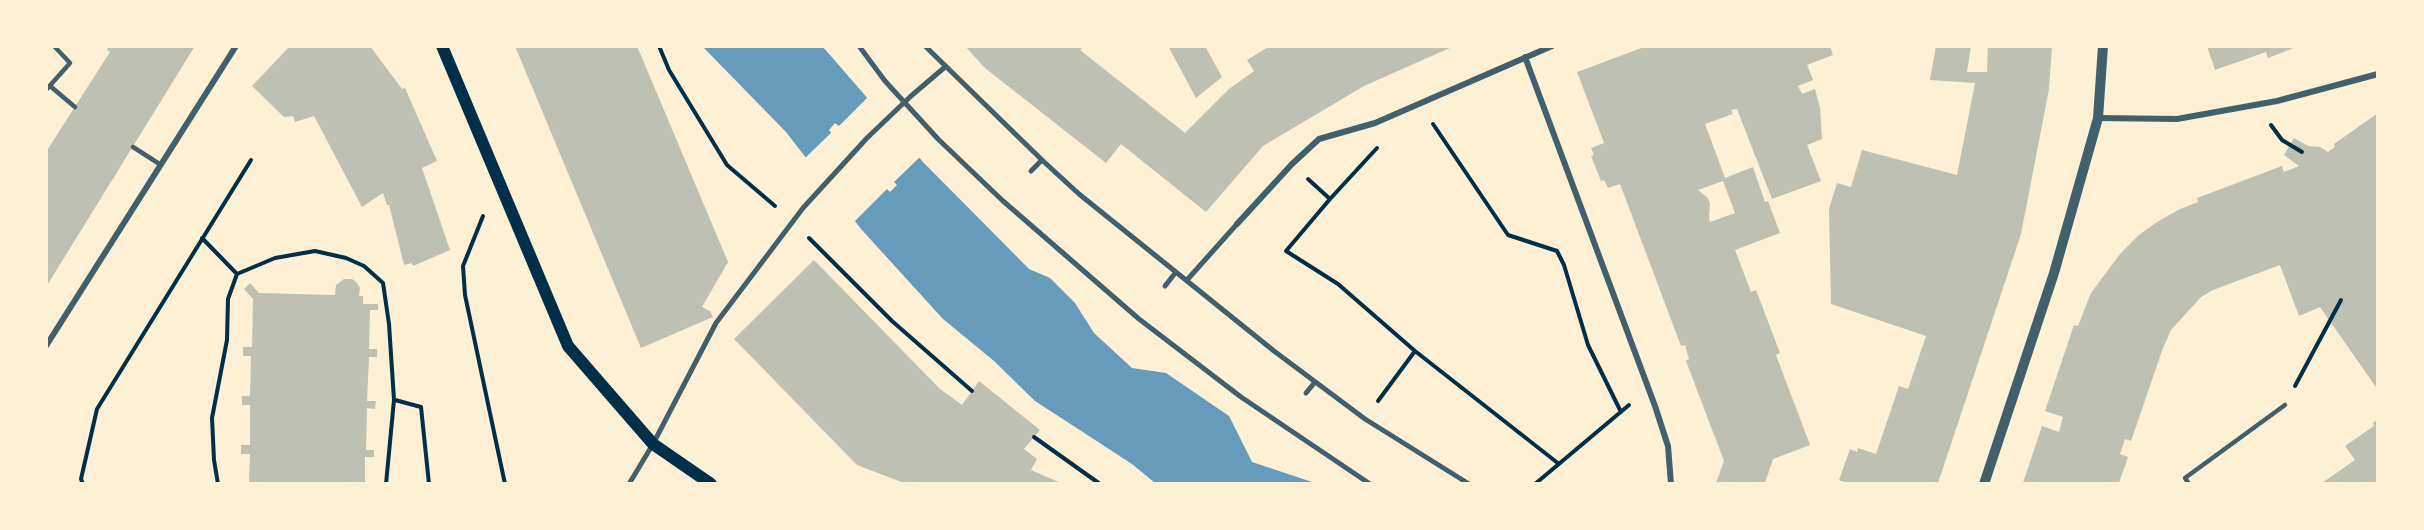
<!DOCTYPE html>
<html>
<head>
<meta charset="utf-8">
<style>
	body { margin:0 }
	#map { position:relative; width:2424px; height:530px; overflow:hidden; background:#fdf0d5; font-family:Literata,serif }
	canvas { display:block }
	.frame { position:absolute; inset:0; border:48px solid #fdf0d5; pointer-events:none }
</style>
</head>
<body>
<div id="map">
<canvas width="2424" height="530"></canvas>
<div class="frame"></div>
</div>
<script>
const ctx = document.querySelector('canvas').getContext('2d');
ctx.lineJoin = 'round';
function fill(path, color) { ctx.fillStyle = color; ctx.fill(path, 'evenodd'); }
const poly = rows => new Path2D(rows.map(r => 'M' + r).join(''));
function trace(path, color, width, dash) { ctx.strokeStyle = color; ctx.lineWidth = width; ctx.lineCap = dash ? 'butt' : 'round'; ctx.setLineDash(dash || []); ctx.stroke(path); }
fill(poly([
	[703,47,823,47,923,162,1029,269,1050,278,1075,303,1094,333,1132,368,1166,373,1229,416,1252,462,1315,483,1155,483,1132,464,1035,401,994,361,943,319,861,229,786,132]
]), '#669bbc');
fill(poly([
	[870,95,922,155,894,182,897,185,890,192,887,189,853,223,803,160,831,133,829,130,835,123,839,126]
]), '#fdf0d5');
fill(poly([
	[109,46,195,46,46,287,46,152,110,52,107,50],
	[290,46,370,46,402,89,405,88,437,161,422,168,450,250,413,266,412,263,404,265,389,205,387,205,383,193,362,207,314,116,295,122,293,116,284,117,252,86],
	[515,46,637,46,728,262,702,307,710,311,713,317,641,348],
	[965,46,1084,46,1080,50,1185,133,1229,89,1254,71,1247,60,1270,46,1452,47,1364,86,1263,146,1206,212,1121,144,1106,163,985,68],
	[1168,46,1205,46,1222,77,1196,98],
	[1647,46,1830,46,1833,55,1807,65,1813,80,1798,86,1802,94,1815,89,1820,108,1822,139,1807,145,1821,181,1772,199,1737,109,1731,110,1733,114,1705,124,1725,178,1753,167,1765,202,1768,201,1780,233,1735,250,1751,292,1756,290,1780,353,1776,355,1810,445,1773,459,1765,483,1716,483,1724,461,1686,361,1689,359,1685,345,1681,346,1620,184,1608,188,1604,180,1601,181,1591,156,1594,155,1591,148,1604,143,1577,72],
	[1723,181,1735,213,1710,222,1709,217,1710,204,1708,198,1698,190],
	[1936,46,1971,46,1967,72,1987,72,1988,46,2052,46,2049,89,2021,234,1938,483,1846,483,1839,480,1850,449,1857,452,1858,448,1876,454,1899,386,1908,389,1926,336,1831,304,1829,209,1837,183,1851,187,1862,150,1957,175,1975,83,1930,80],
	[2207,46,2296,46,2296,47,2268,58,2266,52,2215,70],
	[2378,113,2378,390,2320,307,2299,316,2280,265,2213,290,2201,297,2171,330,2163,348,2131,441,2125,439,2120,454,2128,457,2119,483,2023,483,2042,426,2059,432,2063,417,2045,411,2074,325,2078,326,2091,293,2120,254,2139,235,2157,222,2180,209,2198,202,2197,198,2282,166,2284,172,2299,166,2284,155,2294,138,2308,146,2320,147,2328,152,2335,147,2334,144],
	[814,260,940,389,962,405,979,381,1040,430,1024,449,1037,459,1031,470,1061,483,904,483,857,465,734,339],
	[344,279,352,279,357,283,360,288,359,296,363,296,363,304,378,304,378,310,370,310,369,349,377,349,377,357,369,357,367,401,376,401,375,409,367,408,366,450,374,450,374,457,365,457,365,483,249,483,250,454,241,454,241,445,250,445,250,405,242,405,242,396,250,396,251,356,243,356,243,347,252,347,253,299,244,289,250,283,259,293,335,295,336,285],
	[2378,419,2378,483,2322,483,2355,460,2345,446,2374,426,2373,423]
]), '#bec0b2');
trace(poly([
	[659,46,669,70,727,165,775,206],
	[1433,124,1508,235,1557,251,1564,265,1588,345,1621,412],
	[2271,125,2282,140,2302,152],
	[1377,148,1330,199,1286,251,1338,284,1415,351,1559,464],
	[1308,179,1330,199],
	[483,216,463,266,465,295,505,484],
	[202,238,237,274],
	[809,238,892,321,972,391],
	[2295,386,2341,300],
	[395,400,421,407,429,484],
	[1378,401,1415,351],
	[1034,437,1100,484],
	[83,484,81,479,97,409,251,160],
	[218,484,214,460,212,418,227,340,228,299,237,274,275,258,315,251,346,258,364,266,383,283,389,324,394,400,386,484],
	[1535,484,1629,405]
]), '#003049', 4);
trace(poly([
	[50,86,75,107],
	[46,90,70,63,54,46],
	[133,147,161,165],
	[2189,484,2185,478,2285,405]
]), '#3f606c', 4.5);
trace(poly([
	[859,46,885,81,938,139,1003,201,1139,319,1241,397,1370,484],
	[925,46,1042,160,1079,194,1274,351,1365,419,1469,484],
	[1031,171,1042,160],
	[1187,280,1237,224],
	[1165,286,1176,272],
	[1306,393,1315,382],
	[629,484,653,444,716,323,803,208,867,138,911,96,945,67]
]), '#3f606c', 5);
trace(poly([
	[1525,57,1655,406,1668,446,1671,484],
	[2098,118,2177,119,2277,101,2378,74],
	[1237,224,1292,164,1319,139,1375,123,1552,46],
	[46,346,236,46]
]), '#3f606c', 6);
trace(poly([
	[1984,484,2054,273,2098,118,2103,46]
]), '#3f606c', 10);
trace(poly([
	[442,46,568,346,653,444,711,484]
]), '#003049', 12);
</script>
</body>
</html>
